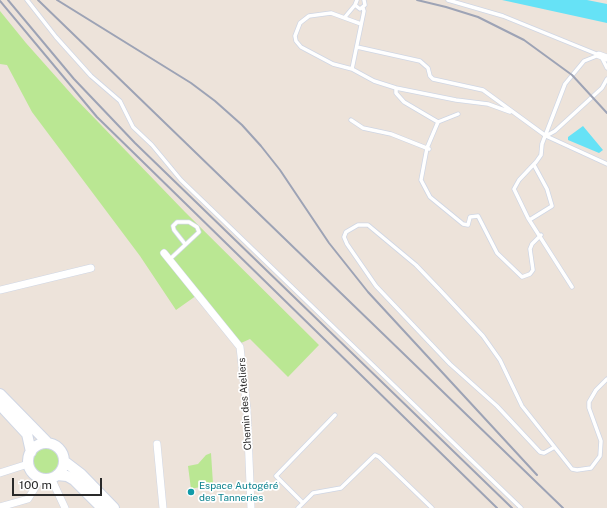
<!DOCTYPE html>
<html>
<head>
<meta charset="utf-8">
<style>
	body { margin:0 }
	#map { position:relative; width:607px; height:508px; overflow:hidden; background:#ede3da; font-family:"Public Sans",sans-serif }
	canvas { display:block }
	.scale { position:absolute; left:12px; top:478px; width:90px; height:18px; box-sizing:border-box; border:2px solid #2a2a2a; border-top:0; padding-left:5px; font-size:12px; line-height:14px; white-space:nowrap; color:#2a2a2a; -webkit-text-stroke:3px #fff; paint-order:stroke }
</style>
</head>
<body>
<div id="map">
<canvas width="607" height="508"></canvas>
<div class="scale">100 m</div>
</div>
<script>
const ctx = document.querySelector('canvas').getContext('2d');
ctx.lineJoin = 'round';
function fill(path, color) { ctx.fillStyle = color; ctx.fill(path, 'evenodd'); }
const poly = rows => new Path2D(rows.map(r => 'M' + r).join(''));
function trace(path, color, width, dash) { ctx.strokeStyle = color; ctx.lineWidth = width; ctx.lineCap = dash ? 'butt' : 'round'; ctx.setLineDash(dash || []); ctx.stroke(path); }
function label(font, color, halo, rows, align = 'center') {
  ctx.font = font + ' "Public Sans",sans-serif'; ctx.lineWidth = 3.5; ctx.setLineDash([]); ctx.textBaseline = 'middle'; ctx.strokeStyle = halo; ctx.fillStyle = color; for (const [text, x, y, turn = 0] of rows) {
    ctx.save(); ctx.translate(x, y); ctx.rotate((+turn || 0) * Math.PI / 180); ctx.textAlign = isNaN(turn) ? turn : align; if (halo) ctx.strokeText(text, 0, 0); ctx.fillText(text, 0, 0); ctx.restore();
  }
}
fill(poly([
	[0,11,26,43,74,97,185,212,319,345,288,377,250,339,241,343,200,293,176,310,140,256,32,112,7,65,0,64],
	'32 461a14 14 0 1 1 28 0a14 14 0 1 1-28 0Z',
	[211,453,213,484,191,489,188,466,198,464,206,455]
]), '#bae793');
fill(poly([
	[502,0,587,0,607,4,607,23],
	[583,126,603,150,599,153,568,140,568,137]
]), '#66e2f6');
const lane = poly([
	[27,0,56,37,91,76,120,101,133,127,152,145,181,180,521,508],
	[357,0,355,5,360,9,365,5,364,0],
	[448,0,503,16,599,55],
	[363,8,364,11,352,69,374,81,396,88,456,100,488,104,510,112],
	[345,17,355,5],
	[357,47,420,61,428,68,430,76,433,79,483,90,546,136,607,164],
	[602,58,607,68],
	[352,69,333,64,301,47,296,41,295,36,300,23,309,16,331,13,361,24],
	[396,88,396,93,404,102,438,122,427,148,421,180,430,197,463,224,468,225,470,217,478,216,497,253,522,277,530,274,533,270,530,249,532,244,541,235],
	[351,120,363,128,391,134,429,149],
	[438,122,458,114],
	[546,136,555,131,602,88,607,79],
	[531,219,552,206,547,189,534,165],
	[169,260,199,232,197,227,189,222,177,222,173,226,174,230,185,244],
	[572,287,528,218,514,189,519,180,536,162,541,155,542,144,565,84,584,61,599,55],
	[553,448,544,453,540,452,497,406,450,364,376,286,347,244,344,237,346,232,358,225,368,225,416,265,440,290,483,336,500,360,522,406,572,469,577,470,591,468,600,456,601,441,589,408,589,402,596,390,607,379],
	[303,503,276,476,335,415],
	[298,508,313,493,341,488,375,455,379,457,432,508]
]);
const street = poly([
	[599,55,607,58],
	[164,253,240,347,247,410,251,508],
	[0,290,91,268],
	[157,444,163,508],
	[0,473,28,464],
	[51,478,65,508],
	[0,507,28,499,41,478]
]);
const secondary = poly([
	[0,394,48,443],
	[0,405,27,434,31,452],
	'28 461a18 18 0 1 1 36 0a18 18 0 1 1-36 0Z',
	[64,461,81,474,114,508],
	[57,475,67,476,74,480,102,508]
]);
trace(lane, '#cfd6e4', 5);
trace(street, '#cfd6e4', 8);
trace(secondary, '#cfd6e4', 12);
trace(lane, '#fff', 3.5);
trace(street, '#fff', 7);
trace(secondary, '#fff', 10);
trace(poly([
	[8,0,74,79,135,143,512,508],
	[38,0,563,508],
	[57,0,191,83,215,101,242,125,261,146,280,170,329,243,368,292,537,475],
	[417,0,446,7,478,17,524,40,572,75,607,113],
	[0,1,97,117,497,508]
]), '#9da3b5', 2);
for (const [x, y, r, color] of [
	[191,492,4,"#0f9aa8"]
]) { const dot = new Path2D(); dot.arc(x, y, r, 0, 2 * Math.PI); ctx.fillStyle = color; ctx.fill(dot); trace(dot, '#fff', 1.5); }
label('10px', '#2a2a2a', '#fff', [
	["Chemin des Ateliers",245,404,-94]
]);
label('10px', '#0d838f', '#fff', [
	["Espace Autogéré",199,486],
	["des Tanneries",199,498]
], 'left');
</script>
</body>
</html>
